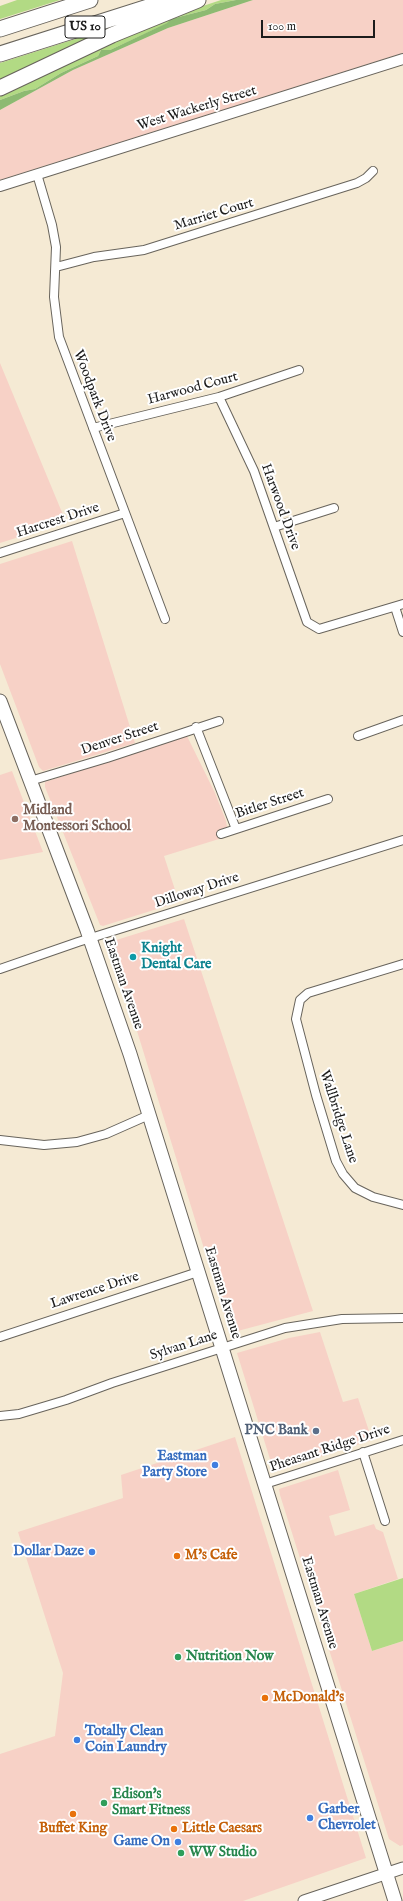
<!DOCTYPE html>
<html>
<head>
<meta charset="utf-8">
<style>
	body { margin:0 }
	#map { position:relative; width:403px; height:1901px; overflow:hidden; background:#f5ead4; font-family:"IM FELL English",serif }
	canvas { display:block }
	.scale { position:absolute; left:261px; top:20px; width:114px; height:18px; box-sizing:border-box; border:2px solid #1c1c1c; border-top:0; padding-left:5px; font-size:12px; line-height:14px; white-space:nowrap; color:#1c1c1c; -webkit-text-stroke:3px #fff; paint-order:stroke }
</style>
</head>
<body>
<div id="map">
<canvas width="403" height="1901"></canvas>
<div class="scale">100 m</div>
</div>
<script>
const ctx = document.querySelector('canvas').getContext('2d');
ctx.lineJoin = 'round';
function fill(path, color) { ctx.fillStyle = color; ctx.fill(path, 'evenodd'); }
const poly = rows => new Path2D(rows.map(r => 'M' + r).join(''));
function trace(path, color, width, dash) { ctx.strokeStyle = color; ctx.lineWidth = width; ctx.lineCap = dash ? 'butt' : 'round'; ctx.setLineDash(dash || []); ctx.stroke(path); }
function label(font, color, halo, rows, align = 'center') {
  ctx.font = font + ' "IM FELL English",serif'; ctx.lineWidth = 4; ctx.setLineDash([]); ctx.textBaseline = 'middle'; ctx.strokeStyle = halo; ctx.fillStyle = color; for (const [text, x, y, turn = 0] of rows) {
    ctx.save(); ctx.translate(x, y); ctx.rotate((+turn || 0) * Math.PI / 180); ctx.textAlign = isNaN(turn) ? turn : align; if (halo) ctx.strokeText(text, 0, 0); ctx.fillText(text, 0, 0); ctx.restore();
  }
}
fill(poly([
	[253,0,403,0,403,53,0,180,0,110,73,70,168,28],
	[0,363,66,522,0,543],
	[72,541,135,743,43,771,39,767,0,664,0,564],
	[187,736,215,793,226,821,227,827,217,832,219,839,164,856,179,902,103,926,100,925,45,787,45,782],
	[12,771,43,852,0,860,0,775],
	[184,919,313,1311,230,1333,125,992,107,946,113,941],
	[320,1332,343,1402,358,1398,372,1440,274,1472,237,1353,289,1338],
	[235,1437,366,1858,243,1901,0,1901,0,1754,55,1736,63,1673,18,1532,123,1498,121,1475],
	[338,1470,350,1510,329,1516,335,1536,374,1524,376,1529,383,1532,398,1579,354,1594,372,1651,403,1641,403,1845,400,1846,389,1839,280,1495,279,1489]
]), '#f7d1c6');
fill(poly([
	[17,0,60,0,0,19,0,6],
	[221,0,236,0,215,4,206,10,171,19,168,23,110,50,101,50,98,56,61,73,35,89,24,91,0,100,0,95,108,45,167,18],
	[116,26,0,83,0,63],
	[403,1578,403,1641,372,1651,354,1594]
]), '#b2da84');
fill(poly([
	[236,0,253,0,168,28,73,70,0,110,0,100,24,91,35,89,61,73,98,56,101,50,110,50,167,23,171,19,206,10,215,4]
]), '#8dba72');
const minor = poly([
	[37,174,52,225,56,247,54,297,59,337,165,619],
	[56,267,94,257,144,250,357,183,366,178,373,171],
	[219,397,254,471,307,622,319,629,403,604],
	[93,428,219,397,299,370],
	[274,527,334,508],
	[0,553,125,513],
	[395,607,403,632],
	[196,727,236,829],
	[358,736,403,720],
	[30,781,107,758,219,721],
	[221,834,328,799],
	[403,964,308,993,300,1000,296,1019,316,1095,336,1161,343,1174,355,1188,373,1197,403,1205],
	[0,969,78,942,403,840],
	[0,1140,44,1145,77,1142,106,1134,149,1115],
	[0,1337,198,1272],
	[0,1416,19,1414,66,1400,112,1383,285,1328,342,1319,403,1318],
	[363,1452,385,1521],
	[265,1484,403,1440]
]);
const tertiary = poly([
	[0,186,403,59]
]);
const secondary = poly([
	[304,1901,403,1868]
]);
const primary = poly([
	[0,701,87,930,130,1054,395,1901]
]);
const motorway = poly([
	[0,29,90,0],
	[0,54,170,0],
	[0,88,112,35,198,0]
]);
trace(minor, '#68645c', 10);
trace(tertiary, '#68645c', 12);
trace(secondary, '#68645c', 13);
trace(primary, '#68645c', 15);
trace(motorway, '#68645c', 17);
trace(minor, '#fff', 8);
trace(tertiary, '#fff', 10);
trace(secondary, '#fff', 11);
trace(primary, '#fff', 13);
trace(motorway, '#fff', 15);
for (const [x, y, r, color] of [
	[15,819,4,"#8d6e63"],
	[133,957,4,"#0f9aa8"],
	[316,1431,4,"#5c6f8a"],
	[215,1465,4,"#3f7fe0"],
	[92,1552,4,"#3f7fe0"],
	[177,1556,4,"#e8710a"],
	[178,1657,4,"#2e9e5b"],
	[265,1698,4,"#e8710a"],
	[77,1740,4,"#3f7fe0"],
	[104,1803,4,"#2e9e5b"],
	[73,1814,4,"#e8710a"],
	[310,1818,4,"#3f7fe0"],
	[174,1829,4,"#e8710a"],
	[178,1842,4,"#3f7fe0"],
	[181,1853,4,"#2e9e5b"]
]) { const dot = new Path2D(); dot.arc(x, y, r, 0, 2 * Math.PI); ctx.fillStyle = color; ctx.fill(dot); trace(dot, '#fff', 1.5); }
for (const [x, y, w] of [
	[85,27,40]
]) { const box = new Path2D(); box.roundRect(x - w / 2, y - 11, w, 22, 3); ctx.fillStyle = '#fff'; ctx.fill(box); trace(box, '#1c1c1c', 1); }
label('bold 13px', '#1c1c1c', null, [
	["US 10",85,27]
]);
label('14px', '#1c1c1c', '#fff', [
	["West Wackerly Street",197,109,-17],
	["Marriet Court",214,215,-17],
	["Harwood Court",193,389,-15],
	["Woodpark Drive",94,396,69],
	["Harwood Drive",280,507,70],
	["Harcrest Drive",58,521,-18],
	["Denver Street",120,739,-18],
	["Bitler Street",270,804,-18],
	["Dilloway Drive",197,891,-18],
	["Eastman Avenue",123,984,71],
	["Wallbridge Lane",338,1117,72],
	["Lawrence Drive",95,1291,-18],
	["Eastman Avenue",222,1293,73],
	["Sylvan Lane",184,1346,-18],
	["Pheasant Ridge Drive",330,1449,-18],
	["Eastman Avenue",319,1603,73]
]);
label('bold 14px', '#785e54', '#fff', [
	["Midland",23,811],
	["Montessori School",23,827]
], 'left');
label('bold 14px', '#0d838f', '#fff', [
	["Knight",141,949],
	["Dental Care",141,965]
], 'left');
label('bold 14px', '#4e5e75', '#fff', [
	["PNC Bank",308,1431]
], 'right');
label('bold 14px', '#366cbe', '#fff', [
	["Eastman",207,1457],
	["Party Store",207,1473],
	["Dollar Daze",84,1552],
	["Totally Clean",85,1732,"left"],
	["Coin Laundry",85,1748,"left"],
	["Garber",318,1810,"left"],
	["Chevrolet",318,1826,"left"],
	["Game On",170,1842]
], 'right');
label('bold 14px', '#c56008', '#fff', [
	["M's Cafe",185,1556],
	["McDonald's",273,1698],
	["Buffet King",73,1829,"center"],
	["Little Caesars",182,1829]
], 'left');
label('bold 14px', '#27864d', '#fff', [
	["Nutrition Now",186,1657],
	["Edison's",112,1795],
	["Smart Fitness",112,1811],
	["WW Studio",189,1853]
], 'left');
</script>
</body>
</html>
